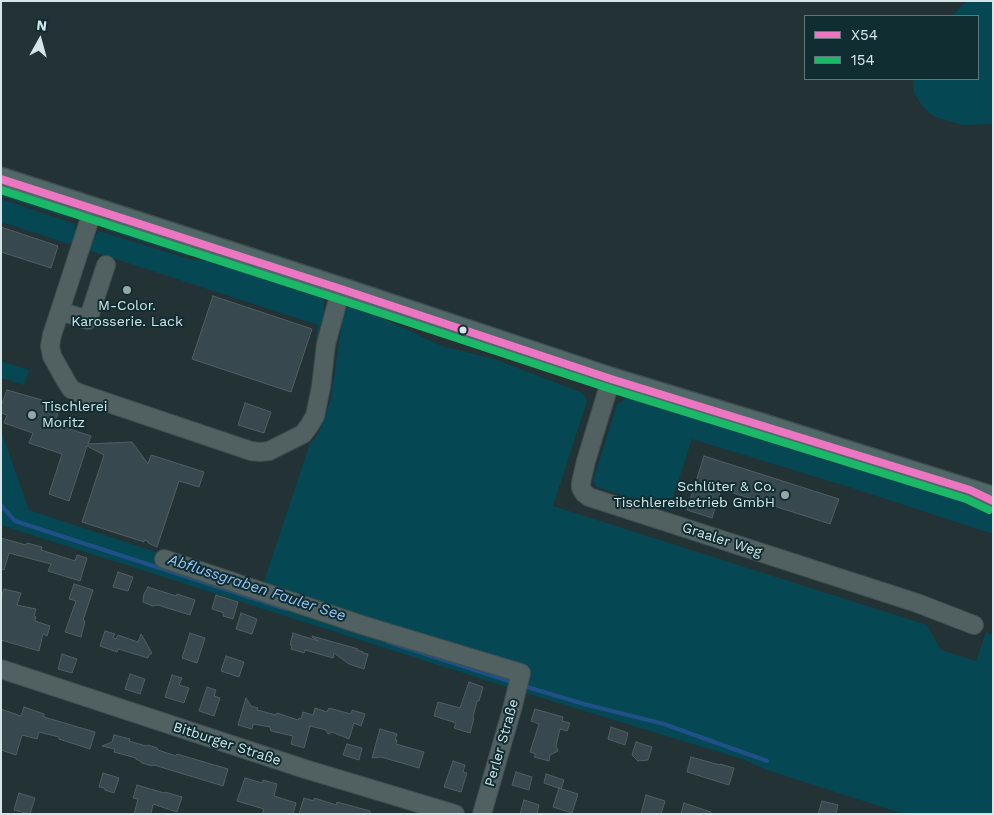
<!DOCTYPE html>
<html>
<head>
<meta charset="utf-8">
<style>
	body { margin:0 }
	#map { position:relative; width:994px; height:815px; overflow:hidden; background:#223235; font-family:"Work Sans",sans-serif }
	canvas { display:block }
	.frame { position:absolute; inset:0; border:2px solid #d5e5e8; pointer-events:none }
	.legend { position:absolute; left:804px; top:15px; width:175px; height:65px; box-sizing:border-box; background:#102d32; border:1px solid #5f777b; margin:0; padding:6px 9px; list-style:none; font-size:15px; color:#d5e5e8 }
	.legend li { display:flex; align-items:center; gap:10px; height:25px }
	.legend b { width:25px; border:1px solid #5f777b }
	.north { position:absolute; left:15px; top:15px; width:50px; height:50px; -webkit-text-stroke:4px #102d32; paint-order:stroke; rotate:7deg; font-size:14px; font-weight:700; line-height:20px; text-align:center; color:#d5e5e8 }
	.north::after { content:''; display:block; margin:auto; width:18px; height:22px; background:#d5e5e8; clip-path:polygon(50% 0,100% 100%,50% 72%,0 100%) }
</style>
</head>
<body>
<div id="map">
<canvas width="994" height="815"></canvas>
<div class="frame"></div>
<ul class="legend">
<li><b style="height:6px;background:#ec76c2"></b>X54</li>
<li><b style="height:6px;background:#1ab867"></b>154</li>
</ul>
<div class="north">N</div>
</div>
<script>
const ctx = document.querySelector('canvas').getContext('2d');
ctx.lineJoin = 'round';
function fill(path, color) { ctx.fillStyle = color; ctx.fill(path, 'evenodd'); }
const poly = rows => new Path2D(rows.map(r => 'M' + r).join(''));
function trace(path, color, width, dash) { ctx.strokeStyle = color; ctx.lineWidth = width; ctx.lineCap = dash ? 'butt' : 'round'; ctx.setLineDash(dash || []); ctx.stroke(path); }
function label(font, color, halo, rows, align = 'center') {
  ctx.font = font + ' "Work Sans",sans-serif'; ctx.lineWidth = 4; ctx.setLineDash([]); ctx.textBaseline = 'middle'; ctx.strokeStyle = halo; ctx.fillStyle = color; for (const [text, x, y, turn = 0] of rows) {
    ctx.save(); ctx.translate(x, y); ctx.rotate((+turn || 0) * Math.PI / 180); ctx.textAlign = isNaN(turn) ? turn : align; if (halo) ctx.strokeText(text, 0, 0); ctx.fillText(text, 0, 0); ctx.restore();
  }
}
fill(poly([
	[966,1,993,1,993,124,963,125,935,117,923,107,914,93,913,79,978,79,978,16,953,16],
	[1,191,67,212,72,219,1,196],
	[1,199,75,224,76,234,74,239,71,243,69,244,1,222],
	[112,227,195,253,217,256,187,256,103,229],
	[99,231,189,259,219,260,324,293,324,313,315,344,318,325,88,250,91,240],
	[350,303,442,346,494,359,583,393,587,401,553,506,927,625,941,650,976,661,986,632,993,635,993,814,904,814,767,770,742,759,529,694,1,525,1,431,29,510,262,587,310,443,316,437,321,428,331,398,343,315],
	[1,361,29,370,24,385,1,378],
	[625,397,635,399,700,419,787,442,981,504,993,509,993,534,849,487,692,439,669,510,597,487,593,481,617,404,623,401]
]), '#054854');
trace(poly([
	[1,505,15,521,286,609],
	[388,642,512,682],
	[527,687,584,704,664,724,767,761]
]), '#1f5088', 4);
const building = poly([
	[1,227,58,246,51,268,1,252,1,227],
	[213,296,312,329,291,392,192,359,213,296],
	[7,390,42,400,41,402,60,408,54,424,91,436,88,444,132,442,148,464,151,455,204,472,199,487,179,481,157,547,148,543,148,541,144,540,144,542,82,522,104,455,87,446,69,501,49,494,62,454,29,443,33,433,4,423,7,415,1,413,1,406,7,390],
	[245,403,271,412,264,433,238,425,245,403],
	[704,456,839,499,830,524,721,489,712,518,687,510,704,456],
	[1,538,26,545,27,543,42,547,41,550,75,561,77,555,87,558,80,581,48,571,51,564,9,553,4,570,1,569,1,538],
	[118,572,133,577,128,591,113,587,118,572],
	[74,584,93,590,83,620,85,621,81,637,65,632,76,601,69,599,74,584],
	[148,587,176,596,177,594,195,600,190,615,158,605,152,606,143,602,144,594,148,587],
	[4,589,21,593,17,605,36,609,34,616,36,617,35,621,50,626,47,636,43,634,39,651,1,640,1,598,4,589],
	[216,595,238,602,233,619,223,616,224,613,212,609,216,595],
	[241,613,257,619,252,634,236,629,241,613],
	[105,631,115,634,113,638,116,639,118,635,138,642,141,634,152,653,149,655,148,658,118,649,117,652,100,646,105,631],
	[190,633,205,638,197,663,182,658,190,633],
	[293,633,318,641,312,637,312,636,358,649,357,650,363,652,363,653,368,654,364,669,349,664,334,653,333,658,305,650,304,653,291,649,292,645,290,645,293,633],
	[62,654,77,659,72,673,58,669,62,654],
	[226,656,244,662,239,677,221,671,226,656],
	[130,674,145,679,140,694,125,689,130,674],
	[172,675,182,678,179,685,189,688,184,703,165,697,172,675],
	[469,682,483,687,479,701,477,701,473,717,474,718,470,733,454,728,456,723,434,716,438,702,460,708,469,682],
	[207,687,216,690,214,696,220,698,214,716,199,711,207,687],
	[246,698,251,706,258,708,257,710,276,715,277,713,298,720,299,718,301,719,303,712,313,715,315,708,327,712,329,708,351,714,352,710,365,714,361,726,354,723,349,739,332,732,328,734,326,730,310,726,304,748,291,744,293,736,271,731,270,727,253,724,252,729,238,725,246,698],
	[24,707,44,714,44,717,95,732,90,749,59,739,59,737,39,732,37,739,22,735,16,755,1,750,1,709,21,716,24,707],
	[535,709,563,717,562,721,570,723,567,731,560,729,556,746,558,751,550,755,549,761,534,757,536,754,530,752,539,724,531,721,535,709],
	[611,727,628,733,625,745,608,739,611,727],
	[380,729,397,734,395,740,397,740,396,744,424,752,419,768,381,757,372,758,380,729],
	[114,735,130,739,129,741,146,746,148,745,157,748,158,750,176,756,177,754,228,769,223,786,154,765,152,766,142,763,140,761,136,759,136,758,114,752,115,749,102,746,112,742,114,735],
	[636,742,652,747,648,760,638,761,632,755,636,742],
	[347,744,362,748,359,760,343,755,347,744],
	[691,757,720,765,720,764,734,768,729,785,687,772,691,757],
	[453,761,465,765,463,772,467,773,461,792,444,787,453,761],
	[516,772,532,777,529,790,512,785,516,772],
	[103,773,119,778,114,793,105,790,104,788,99,787,103,773],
	[546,774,564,780,561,789,544,783,546,774],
	[245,778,262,783,263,780,277,784,274,796,296,803,293,814,262,814,264,809,237,801,245,778],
	[137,785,164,793,165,792,182,797,177,812,153,804,151,814,134,814,138,799,133,798,137,785],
	[559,788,578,794,572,813,553,807,559,788],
	[19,793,35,798,30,814,14,810,19,793],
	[646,795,665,801,661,814,641,814,646,795],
	[304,798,314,801,314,798,336,805,337,802,370,811,370,814,299,814,304,798],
	[524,800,539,805,537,814,520,814,524,800],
	[822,801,838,805,836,814,818,814,822,801],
	[684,803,711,812,711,814,681,814,684,803]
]);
fill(building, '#37484e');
trace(building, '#525e62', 1);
const minor = poly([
	[93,209,52,335,50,346,52,356,66,381,71,389,79,393,251,451,260,452,269,451,303,434,309,426,315,416,321,387,326,344,341,289],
	[60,311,88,320,106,265],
	[611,379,586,461,581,483,581,488,584,493,589,497,917,603,974,625],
	[164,559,362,625,521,673,512,709,482,814],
	[1,669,305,769,455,814]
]);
const major = poly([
	[1,179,341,289,611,379,762,425,993,498]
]);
trace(minor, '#404e50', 20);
trace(major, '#404e50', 25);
trace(minor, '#516161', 18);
trace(major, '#516868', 22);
trace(poly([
	[1,179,341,289,611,379,970,490,993,501]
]), '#ec76c2', 8);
trace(poly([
	[1,190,338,299,608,388,966,499,989,510]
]), '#1ab867', 8);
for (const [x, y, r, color] of [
	[127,290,5,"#96a6a9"],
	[463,330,4.5,"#d5e5e8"],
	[32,415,5,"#96a6a9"],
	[785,495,5,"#96a6a9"]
]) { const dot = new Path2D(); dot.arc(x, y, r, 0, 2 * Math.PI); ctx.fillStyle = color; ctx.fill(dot); trace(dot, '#102d32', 2); }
label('14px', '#d5e5e8', '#102d32', [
	["M-Color.",127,306],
	["Karosserie. Lack",127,322],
	["Tischlerei",42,407,"left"],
	["Moritz",42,423,"left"],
	["Schlüter & Co.",775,487,"right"],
	["Tischlereibetrieb GmbH",775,503,"right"]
]);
label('14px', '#d5e5e8', '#102d32', [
	["Graaler Weg",722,540,18],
	["Perler Straße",502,743,-74],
	["Bitburger Straße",227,744,18]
]);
label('italic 15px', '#98c2f6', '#102d32', [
	["Abflussgraben Fauler See",257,588,18]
]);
</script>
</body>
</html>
